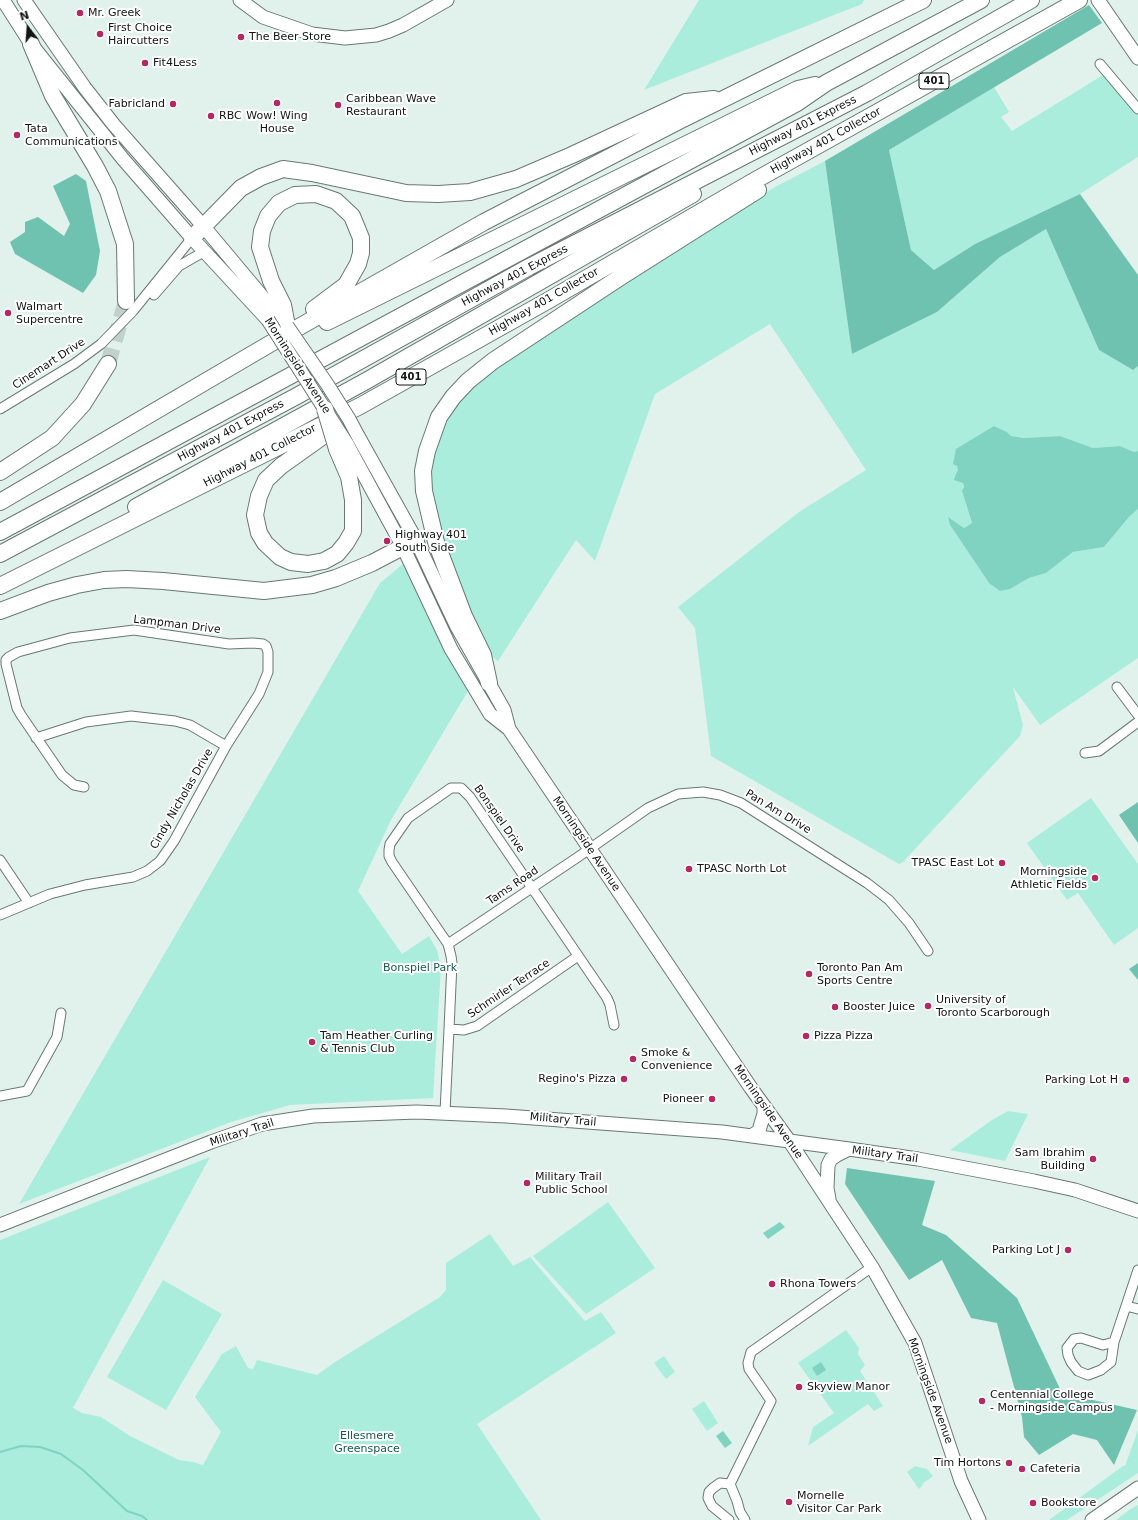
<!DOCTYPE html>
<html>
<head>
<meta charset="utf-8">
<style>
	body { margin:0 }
	#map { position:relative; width:1138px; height:1520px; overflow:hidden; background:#e1f2ed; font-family:"DejaVu Sans",sans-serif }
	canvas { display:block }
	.north { position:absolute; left:8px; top:8px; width:40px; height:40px; -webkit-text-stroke:3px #fff; paint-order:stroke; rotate:343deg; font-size:11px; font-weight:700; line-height:16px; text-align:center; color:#101614 }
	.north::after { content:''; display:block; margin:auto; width:14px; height:18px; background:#101614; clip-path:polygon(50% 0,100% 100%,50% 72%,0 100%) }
</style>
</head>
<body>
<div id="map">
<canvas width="1138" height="1520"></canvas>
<div class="north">N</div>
</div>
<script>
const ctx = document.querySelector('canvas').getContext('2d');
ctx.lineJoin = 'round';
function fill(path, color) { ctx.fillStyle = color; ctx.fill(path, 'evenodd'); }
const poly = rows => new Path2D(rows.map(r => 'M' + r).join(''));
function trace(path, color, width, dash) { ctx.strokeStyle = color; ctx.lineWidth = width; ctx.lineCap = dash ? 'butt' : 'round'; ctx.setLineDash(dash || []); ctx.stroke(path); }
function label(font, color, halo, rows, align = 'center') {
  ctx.font = font + ' "DejaVu Sans",sans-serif'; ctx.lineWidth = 4; ctx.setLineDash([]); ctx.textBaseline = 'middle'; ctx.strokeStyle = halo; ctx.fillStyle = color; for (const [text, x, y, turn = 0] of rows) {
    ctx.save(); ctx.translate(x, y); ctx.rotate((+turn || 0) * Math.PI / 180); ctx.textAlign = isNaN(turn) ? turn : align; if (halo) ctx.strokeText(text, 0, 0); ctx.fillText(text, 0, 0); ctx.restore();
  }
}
fill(poly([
	[699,0,864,0,862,4,644,90],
	[1103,75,1124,96,1138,114,1138,157,1080,194,975,244,934,270,911,250,889,150,994,87,1009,112,1001,117,1012,131],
	[825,161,852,354,937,312,1000,257,1046,229,1099,350,1133,370,1138,366,1138,451,1134,452,1120,446,1093,448,1060,436,1024,438,1011,436,1007,432,994,426,981,435,957,466,964,487,962,491,972,523,964,528,949,518,950,525,989,583,1010,589,1029,578,1046,573,1073,552,1104,547,1129,517,1138,509,1138,658,1040,725,1013,687,1023,725,1020,736,903,862,899,864,711,756,695,628,678,607,799,512,866,470,770,324,655,394,595,561,576,540,498,661,483,650,441,535,430,486,438,435,466,391,495,367,633,276,775,187],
	[404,563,468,691,391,820,358,891,402,954,429,936,437,950,441,967,433,1098,290,1105,231,1122,19,1204,380,583],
	[1091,798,1138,864,1138,928,1114,945,1078,893,1067,900,1027,843],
	[1008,1111,1028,1114,1005,1161,950,1150,992,1120],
	[210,1157,73,1408,82,1413,101,1417,130,1436,179,1460,193,1462,203,1465,221,1432,195,1397,222,1354,236,1346,248,1368,253,1369,257,1360,317,1375,335,1362,440,1297,446,1290,446,1263,490,1234,513,1266,530,1257,585,1321,601,1312,616,1333,477,1424,541,1520,0,1520,0,1240],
	[608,1202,655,1268,586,1314,533,1256],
	[163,1280,222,1314,166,1410,107,1377],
	[846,1330,859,1348,858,1354,865,1365,860,1371,883,1406,874,1411,868,1404,808,1446,813,1427,834,1413,798,1363],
	[664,1356,675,1372,666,1379,654,1363],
	[704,1401,718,1423,707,1431,692,1409],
	[1138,1430,1138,1473,1067,1520,1049,1520,1123,1466,1125,1466],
	[915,1466,927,1469,933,1476,922,1484,923,1485,919,1489,907,1472],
	[1138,1505,1138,1520,1116,1520,1129,1510]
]), '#aaeddc');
fill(poly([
	[1089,5,1102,23,889,150,911,250,934,270,975,244,1080,194,1138,275,1138,366,1133,370,1099,350,1046,229,1000,257,937,312,852,354,825,161],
	[76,174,86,181,100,251,96,275,83,293,15,254,10,242,25,232,25,222,38,217,64,236,70,224,53,186],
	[1138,802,1138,843,1119,815],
	[1138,963,1138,980,1129,969],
	[847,1168,935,1181,922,1225,946,1235,1017,1298,1062,1393,1137,1410,1114,1465,1097,1440,1073,1434,1039,1455,1024,1437,1022,1417,997,1323,971,1318,942,1260,909,1280,845,1184]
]), '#6ec2af');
fill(poly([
	[994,426,1007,432,1011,436,1024,438,1060,436,1093,448,1120,446,1134,452,1138,451,1138,509,1129,517,1104,547,1073,552,1046,573,1029,578,1010,589,1000,591,989,583,950,525,948,517,964,528,972,523,962,491,964,487,963,483,954,480,956,474,958,470,957,466,953,464,956,449],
	[780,1222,785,1227,768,1239,763,1233],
	[821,1362,826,1370,817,1376,812,1368],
	[723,1431,732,1443,725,1448,716,1436]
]), '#7fd3c0');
trace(poly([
	[0,1452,21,1446,40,1447,61,1454,83,1470,127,1511,142,1516,147,1520]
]), '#7fd3c0', 2);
trace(poly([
	[108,364,126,301]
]), '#c2d1cc', 16, [16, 8]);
const street = poly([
	[1100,64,1138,109],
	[154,295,179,266,205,251],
	[0,409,74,364,101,344,133,311,192,238],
	[1117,687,1138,715],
	[36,738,86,722,131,716,175,721,190,725,226,746],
	[1085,753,1099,751,1138,722],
	[0,860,29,903],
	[0,915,50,894,85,885,133,877,147,871,160,861,174,841,226,746,259,694,268,672,268,652,266,646,263,644,253,643,229,644,134,630,70,638,18,652,9,657,6,660,6,664,17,708,21,715,62,775,74,785,84,787],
	[448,944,578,857,648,808,678,794,703,792,720,795,741,803,867,883,889,900,909,923,928,951],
	[449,1029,464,1030,477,1026,578,956],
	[0,1096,27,1091,57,1037,61,1013],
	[445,1112,449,1029,452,963,451,956,448,944,392,862,389,856,389,850,390,844,408,818,451,788,461,788,470,797,607,998,610,1005,614,1025],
	[1126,1306,1138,1309],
	[1114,1342,1103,1345,1081,1338,1074,1339,1067,1348,1068,1355,1071,1362,1078,1371,1088,1375,1101,1370,1111,1362,1114,1342,1138,1270],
	[730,1484,771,1401,749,1369,748,1363,751,1352,872,1267],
	[729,1520,712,1506,708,1498,709,1492,713,1488,720,1483,730,1484,737,1501,740,1512,745,1520]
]);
const secondary = poly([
	[3,0,31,44,123,159,192,238,268,320],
	[24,0,85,88,114,125,204,227,287,326],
	[240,0,263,17,312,34,345,38,376,35,389,31,403,25,447,0],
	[1098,0,1138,58],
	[358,436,416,540,456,625,504,710,509,729],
	[347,444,403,547,451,649,490,714,509,729,751,1088,790,1142,872,1267,915,1343,961,1481,979,1520],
	[751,1136,759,1131,760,1127,764,1114,764,1106],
	[829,1199,827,1188,828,1165,831,1159,837,1155,849,1149],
	[0,1225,211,1142,262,1124,313,1116,417,1112,506,1116,722,1132,849,1149,918,1159,1034,1181,1075,1190,1138,1211],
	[1092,1520,1138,1488]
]);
const highway = poly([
	[31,44,53,96,95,166,108,191,125,244,126,301],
	[192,238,241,188,261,177,283,169,312,173,406,193,438,194,470,192,516,179,572,155,686,102,714,99],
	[327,322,798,89,815,85],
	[287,326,283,305,271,281,260,247,262,231,268,216,279,203,295,195,316,194,336,201,352,216,361,238,361,253,358,264,346,285,314,309],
	[333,429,281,466,266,480,259,496,255,515,259,533,265,543,280,557,291,562,308,564,324,561,337,554,346,543,353,531,353,500,349,477,337,449],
	[0,472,52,438,83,404,108,364],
	[0,502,285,335,484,222,679,121,923,0],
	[136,507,366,381,693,194],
	[0,532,797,103,826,83,981,0],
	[0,554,295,397,529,267,867,93,1031,0],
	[0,586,360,406,549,300,754,181,1079,0],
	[0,611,48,593,77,585,104,580,127,579,163,581,264,591,312,585,336,578,372,563,416,540],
	[489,683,483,655,464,616,436,542,424,491,423,471,427,451,439,417,453,397,468,381,493,361,622,276,758,190]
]);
trace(street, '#697874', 11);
trace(secondary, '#697874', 15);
trace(highway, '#697874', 18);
trace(street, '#fff', 9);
trace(secondary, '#fff', 13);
trace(highway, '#fff', 16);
const secondaryBridge = poly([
	[268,320,347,444],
	[287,326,327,384,349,419,358,436]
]);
const highwayBridge = poly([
	[325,409,337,449]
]);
trace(secondaryBridge, '#697874', 15, []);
trace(highwayBridge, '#697874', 18, []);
trace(secondaryBridge, '#fff', 13);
trace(highwayBridge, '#fff', 16);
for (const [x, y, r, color] of [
	[80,13,4,"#b42863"],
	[100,34,4,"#b42863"],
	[241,37,4,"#b42863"],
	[145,63,4,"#b42863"],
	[277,103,4,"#b42863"],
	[173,104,4,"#b42863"],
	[338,105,4,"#b42863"],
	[211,116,4,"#b42863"],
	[17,135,4,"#b42863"],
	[8,313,4,"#b42863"],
	[387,541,4,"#b42863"],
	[1002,863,4,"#b42863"],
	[689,869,4,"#b42863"],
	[1095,878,4,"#b42863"],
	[809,974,4,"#b42863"],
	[928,1006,4,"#b42863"],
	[835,1007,4,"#b42863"],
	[806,1036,4,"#b42863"],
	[312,1042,4,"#b42863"],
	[633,1059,4,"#b42863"],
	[624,1079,4,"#b42863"],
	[1126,1080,4,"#b42863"],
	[712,1099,4,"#b42863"],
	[1093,1159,4,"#b42863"],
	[527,1183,4,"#b42863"],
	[1068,1250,4,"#b42863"],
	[772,1284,4,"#b42863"],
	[799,1387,4,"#b42863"],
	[982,1401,4,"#b42863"],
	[1009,1463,4,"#b42863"],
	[1022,1469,4,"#b42863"],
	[789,1502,4,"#b42863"],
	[1033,1503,4,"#b42863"]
]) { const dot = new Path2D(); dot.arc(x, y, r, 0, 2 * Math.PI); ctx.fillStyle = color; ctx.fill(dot); trace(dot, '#fff', 1.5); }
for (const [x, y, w] of [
	[934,81,30],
	[411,377,30]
]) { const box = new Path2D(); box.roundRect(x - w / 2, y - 8, w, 16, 3); ctx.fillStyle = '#fff'; ctx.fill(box); trace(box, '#101614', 1); }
label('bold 10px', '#101614', null, [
	["401",934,81],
	["401",411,377]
]);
label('11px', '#101614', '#fff', [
	["Mr. Greek",88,13],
	["First Choice",108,28],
	["Haircutters",108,41],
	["The Beer Store",249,37],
	["Fit4Less",153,63],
	["Caribbean Wave",346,99],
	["Restaurant",346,112],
	["Fabricland",165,104,"right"],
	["RBC",219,116],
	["Wow! Wing",277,116,"center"],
	["House",277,129,"center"],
	["Tata",25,129],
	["Communications",25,142],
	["Walmart",16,307],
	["Supercentre",16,320],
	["Highway 401",395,535],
	["South Side",395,548],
	["TPASC East Lot",994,863,"right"],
	["TPASC North Lot",697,869],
	["Morningside",1087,872,"right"],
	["Athletic Fields",1087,885,"right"],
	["Toronto Pan Am",817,968],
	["Sports Centre",817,981],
	["University of",936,1000],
	["Toronto Scarborough",936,1013],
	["Booster Juice",843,1007],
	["Tam Heather Curling",320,1036],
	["& Tennis Club",320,1049],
	["Pizza Pizza",814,1036],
	["Smoke &",641,1053],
	["Convenience",641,1066],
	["Regino's Pizza",616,1079,"right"],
	["Parking Lot H",1118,1080,"right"],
	["Pioneer",704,1099,"right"],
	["Sam Ibrahim",1085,1153,"right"],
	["Building",1085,1166,"right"],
	["Military Trail",535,1177],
	["Public School",535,1190],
	["Parking Lot J",1060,1250,"right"],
	["Rhona Towers",780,1284],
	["Skyview Manor",807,1387],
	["Centennial College",990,1395],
	["- Morningside Campus",990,1408],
	["Tim Hortons",1001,1463,"right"],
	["Cafeteria",1030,1469],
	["Mornelle",797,1496],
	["Visitor Car Park",797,1509],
	["Bookstore",1041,1503]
], 'left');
label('11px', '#101614', '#fff', [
	["Highway 401 Express",803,126,-27],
	["Highway 401 Collector",826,141,-29],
	["Highway 401 Express",515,276,-28],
	["Highway 401 Collector",544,302,-30],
	["Cinemart Drive",49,364,-33],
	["Morningside Avenue",297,366,57],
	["Highway 401 Express",231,431,-28],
	["Highway 401 Collector",260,456,-27],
	["Lampman Drive",177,625,7],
	["Cindy Nicholas Drive",182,799,-60],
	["Pan Am Drive",778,812,31],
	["Bonspiel Drive",499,819,55],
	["Morningside Avenue",586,844,56],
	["Tams Road",513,886,-34],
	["Schmirler Terrace",509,989,-34],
	["Morningside Avenue",768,1112,55],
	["Military Trail",563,1120,5],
	["Military Trail",242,1133,-18],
	["Military Trail",885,1155,8],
	["Morningside Avenue",930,1391,70]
]);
label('11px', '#155a4d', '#fff', [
	["Bonspiel Park",420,968],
	["Ellesmere",367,1436],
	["Greenspace",367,1449]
]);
</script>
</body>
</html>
